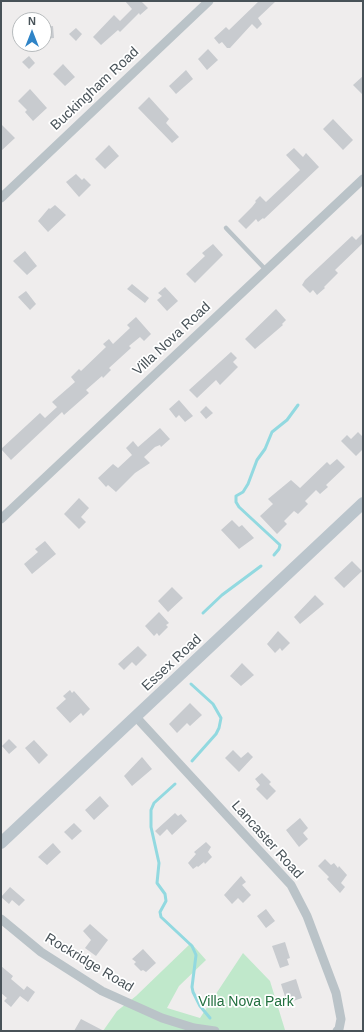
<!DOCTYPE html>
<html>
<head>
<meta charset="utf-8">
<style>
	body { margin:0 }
	#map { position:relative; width:364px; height:1032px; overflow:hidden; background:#efeded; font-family:Helvetica,sans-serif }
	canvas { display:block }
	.frame { position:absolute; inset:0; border:2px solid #485258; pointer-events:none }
	.north { position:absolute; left:12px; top:12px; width:40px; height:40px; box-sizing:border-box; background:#fff; border:1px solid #b6babc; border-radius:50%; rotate:0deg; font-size:11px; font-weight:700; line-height:16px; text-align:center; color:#485258 }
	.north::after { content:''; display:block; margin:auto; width:14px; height:18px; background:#2f84c7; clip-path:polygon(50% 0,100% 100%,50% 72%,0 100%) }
</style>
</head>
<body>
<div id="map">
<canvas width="364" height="1032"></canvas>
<div class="frame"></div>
<div class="north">N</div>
</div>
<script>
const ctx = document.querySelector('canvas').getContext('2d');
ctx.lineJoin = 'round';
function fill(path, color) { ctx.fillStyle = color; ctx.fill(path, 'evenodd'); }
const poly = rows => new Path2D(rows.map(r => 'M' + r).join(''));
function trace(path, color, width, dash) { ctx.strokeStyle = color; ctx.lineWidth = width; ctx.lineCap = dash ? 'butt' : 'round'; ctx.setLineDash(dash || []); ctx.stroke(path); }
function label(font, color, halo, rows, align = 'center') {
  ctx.font = font + ' Helvetica,sans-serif'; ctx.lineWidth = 3.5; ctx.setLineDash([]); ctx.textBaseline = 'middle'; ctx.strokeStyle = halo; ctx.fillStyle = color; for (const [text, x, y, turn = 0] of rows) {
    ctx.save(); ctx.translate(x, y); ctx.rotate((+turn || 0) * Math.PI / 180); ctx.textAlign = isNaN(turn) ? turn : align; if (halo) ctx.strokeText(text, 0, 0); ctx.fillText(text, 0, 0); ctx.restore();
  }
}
fill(poly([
	[191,943,206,960,179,986,167,1008,200,1018,243,953,270,981,285,1030,321,1031,103,1031,117,1011,136,996]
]), '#c0e8cb');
trace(poly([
	[274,555,279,549,280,545,239,507,236,502,236,496,243,492,248,484,257,460,265,449,272,432,287,420,298,405],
	[203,613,222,595,261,566],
	[191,684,213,704,221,718,219,728,216,734,192,761],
	[175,784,154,803,151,810,151,827,159,863,157,883,165,894,166,901,160,912,161,917,192,946,196,955,192,987,193,992,200,1006,210,1018]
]), '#92d9e0', 3);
fill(poly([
	[125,1,141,1,148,8,140,15,139,13,120,32,118,30,101,45,93,37,114,15,120,21,132,9],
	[259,1,276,1,258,18,262,24,257,29,252,24,230,48,227,48,222,42,219,44,214,38,226,27,229,30],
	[53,26,54,38,44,39,44,27],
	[76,28,82,34,76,41,69,34],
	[208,49,218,60,207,70,198,59],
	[29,56,35,63,29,69,22,62],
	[63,64,75,77,65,86,53,74],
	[186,70,193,79,176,94,169,86],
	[363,76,363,95,353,85],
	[30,89,47,108,33,121,25,112,27,110,18,101],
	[149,97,169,119,166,123,179,137,172,143,138,108],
	[333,119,353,140,343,150,323,129],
	[1,124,15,138,1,151],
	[109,145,119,156,105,169,95,159],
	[294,148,303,157,306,153,319,167,264,219,263,218,258,222,256,219,246,229,238,221,252,207,256,202,255,201,260,196,266,202,300,170,286,155],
	[76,174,82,180,84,178,91,185,79,197,66,182],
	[55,205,66,215,48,232,38,221,49,208,50,209],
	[363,233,363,243,335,270,338,273,324,287,325,288,317,295,313,290,310,293,302,285,305,280,352,236,356,240],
	[213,244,223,255,195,283,186,274,205,256,202,253],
	[25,251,37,266,27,275,13,261],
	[132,284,149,298,145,303,127,289],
	[165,287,178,301,167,311,157,300,162,296,158,293],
	[26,291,36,304,30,310,18,297],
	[276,309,286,320,282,324,283,325,255,349,245,339],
	[136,317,151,334,144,341,140,337,129,346,131,348,109,368,111,370,103,378,102,376,86,390,89,393,64,415,62,412,11,460,1,449,40,413,45,418,57,407,52,402,75,382,71,377,79,369,81,371,106,347,103,344,109,339,113,344,130,328,127,325],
	[231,352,237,358,233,362,238,367,220,385,216,380,197,398,189,390],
	[179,400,193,416,185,422,179,415,176,418,169,409],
	[206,406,213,413,206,419,200,412],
	[160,428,170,439,161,447,160,445,155,447,144,457,150,463,135,473,116,492,108,485,106,487,98,478,113,464,118,468,132,455,126,448,133,441,138,447],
	[358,432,363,437,363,449,356,456,341,441,347,435,351,439],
	[337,459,345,467,326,485,328,487,320,494,316,490,305,501,308,504,298,514,294,511,284,521,287,524,277,534,260,516,273,504,268,499,291,480,300,488,327,462,330,465],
	[79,498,89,508,81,517,86,522,79,529,64,514],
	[232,520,239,527,242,525,254,538,239,549,221,530],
	[45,541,56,554,32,574,24,564,38,552,35,549],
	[352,561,362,571,344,588,334,578],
	[172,587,183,598,168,612,158,601],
	[315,595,324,604,300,624,294,617],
	[159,612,169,623,166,625,168,627,159,636,157,633,154,636,145,626],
	[278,631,290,643,282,651,280,648,275,653,267,644],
	[138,646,147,655,136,666,132,662,124,670,118,664],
	[242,663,254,675,241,686,230,676],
	[70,690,72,693,74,691,90,709,83,716,81,713,70,723,56,708,66,699,63,696],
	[190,703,202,715,190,726,187,723,177,733,169,724],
	[9,739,17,747,9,754,2,746],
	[34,740,48,755,39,764,25,748],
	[233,750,241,758,248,752,253,757,239,772,225,758],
	[142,757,152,769,132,786,124,776],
	[262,773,271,782,269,784,276,791,267,800,256,789,260,785,255,779],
	[100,796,109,806,94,820,85,810],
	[175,813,178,816,181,814,187,821,172,835,167,829,160,836,155,831],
	[300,818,308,828,303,833,308,839,299,847,286,830],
	[74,823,82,831,72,840,64,832],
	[206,842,211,847,208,852,212,857,205,864,204,862,198,867,197,866,193,869,188,863,196,854,194,852],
	[53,843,61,852,47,865,38,857],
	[325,859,331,865,334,863,338,868,339,866,347,875,341,883,345,887,340,893,327,879,329,877,318,866],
	[241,876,246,882,242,885,251,895,243,903,238,898,232,904,224,895],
	[10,887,25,900,19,906,12,900,9,904,1,897],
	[266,909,275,921,266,928,257,916],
	[90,924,108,940,96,956,85,948,91,940,83,931],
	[285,942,290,958,287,959,289,965,280,968,272,946],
	[143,949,156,963,146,972,143,970,141,971,134,964,136,962,132,959],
	[1,966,13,976,11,979,24,990,27,986,35,992,28,1002,20,996,11,1007,4,1001,7,998,1,993],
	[296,979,302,998,287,1003,281,984],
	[81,1019,104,1031,74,1031]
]), '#c8cbcf');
trace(poly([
	[226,228,266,270]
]), '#bac3c8', 4.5);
trace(poly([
	[1,198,209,1],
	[1,519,363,179],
	[136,717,291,885,307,916,336,993,341,1019,339,1029,337,1031],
	[1,919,41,952,102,991,162,1018,194,1028,215,1031]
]), '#bac3c8', 9);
trace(poly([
	[1,843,363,503]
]), '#bbc5cc', 12);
label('14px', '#485258', '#fff', [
	["Buckingham Road",95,89,-43],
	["Villa Nova Road",172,339,-43],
	["Essex Road",172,663,-43],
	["Lancaster Road",267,840,48],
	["Rockridge Road",89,963,31]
]);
label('14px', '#226f3f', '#fff', [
	["Villa Nova Park",246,1002]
]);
</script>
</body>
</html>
